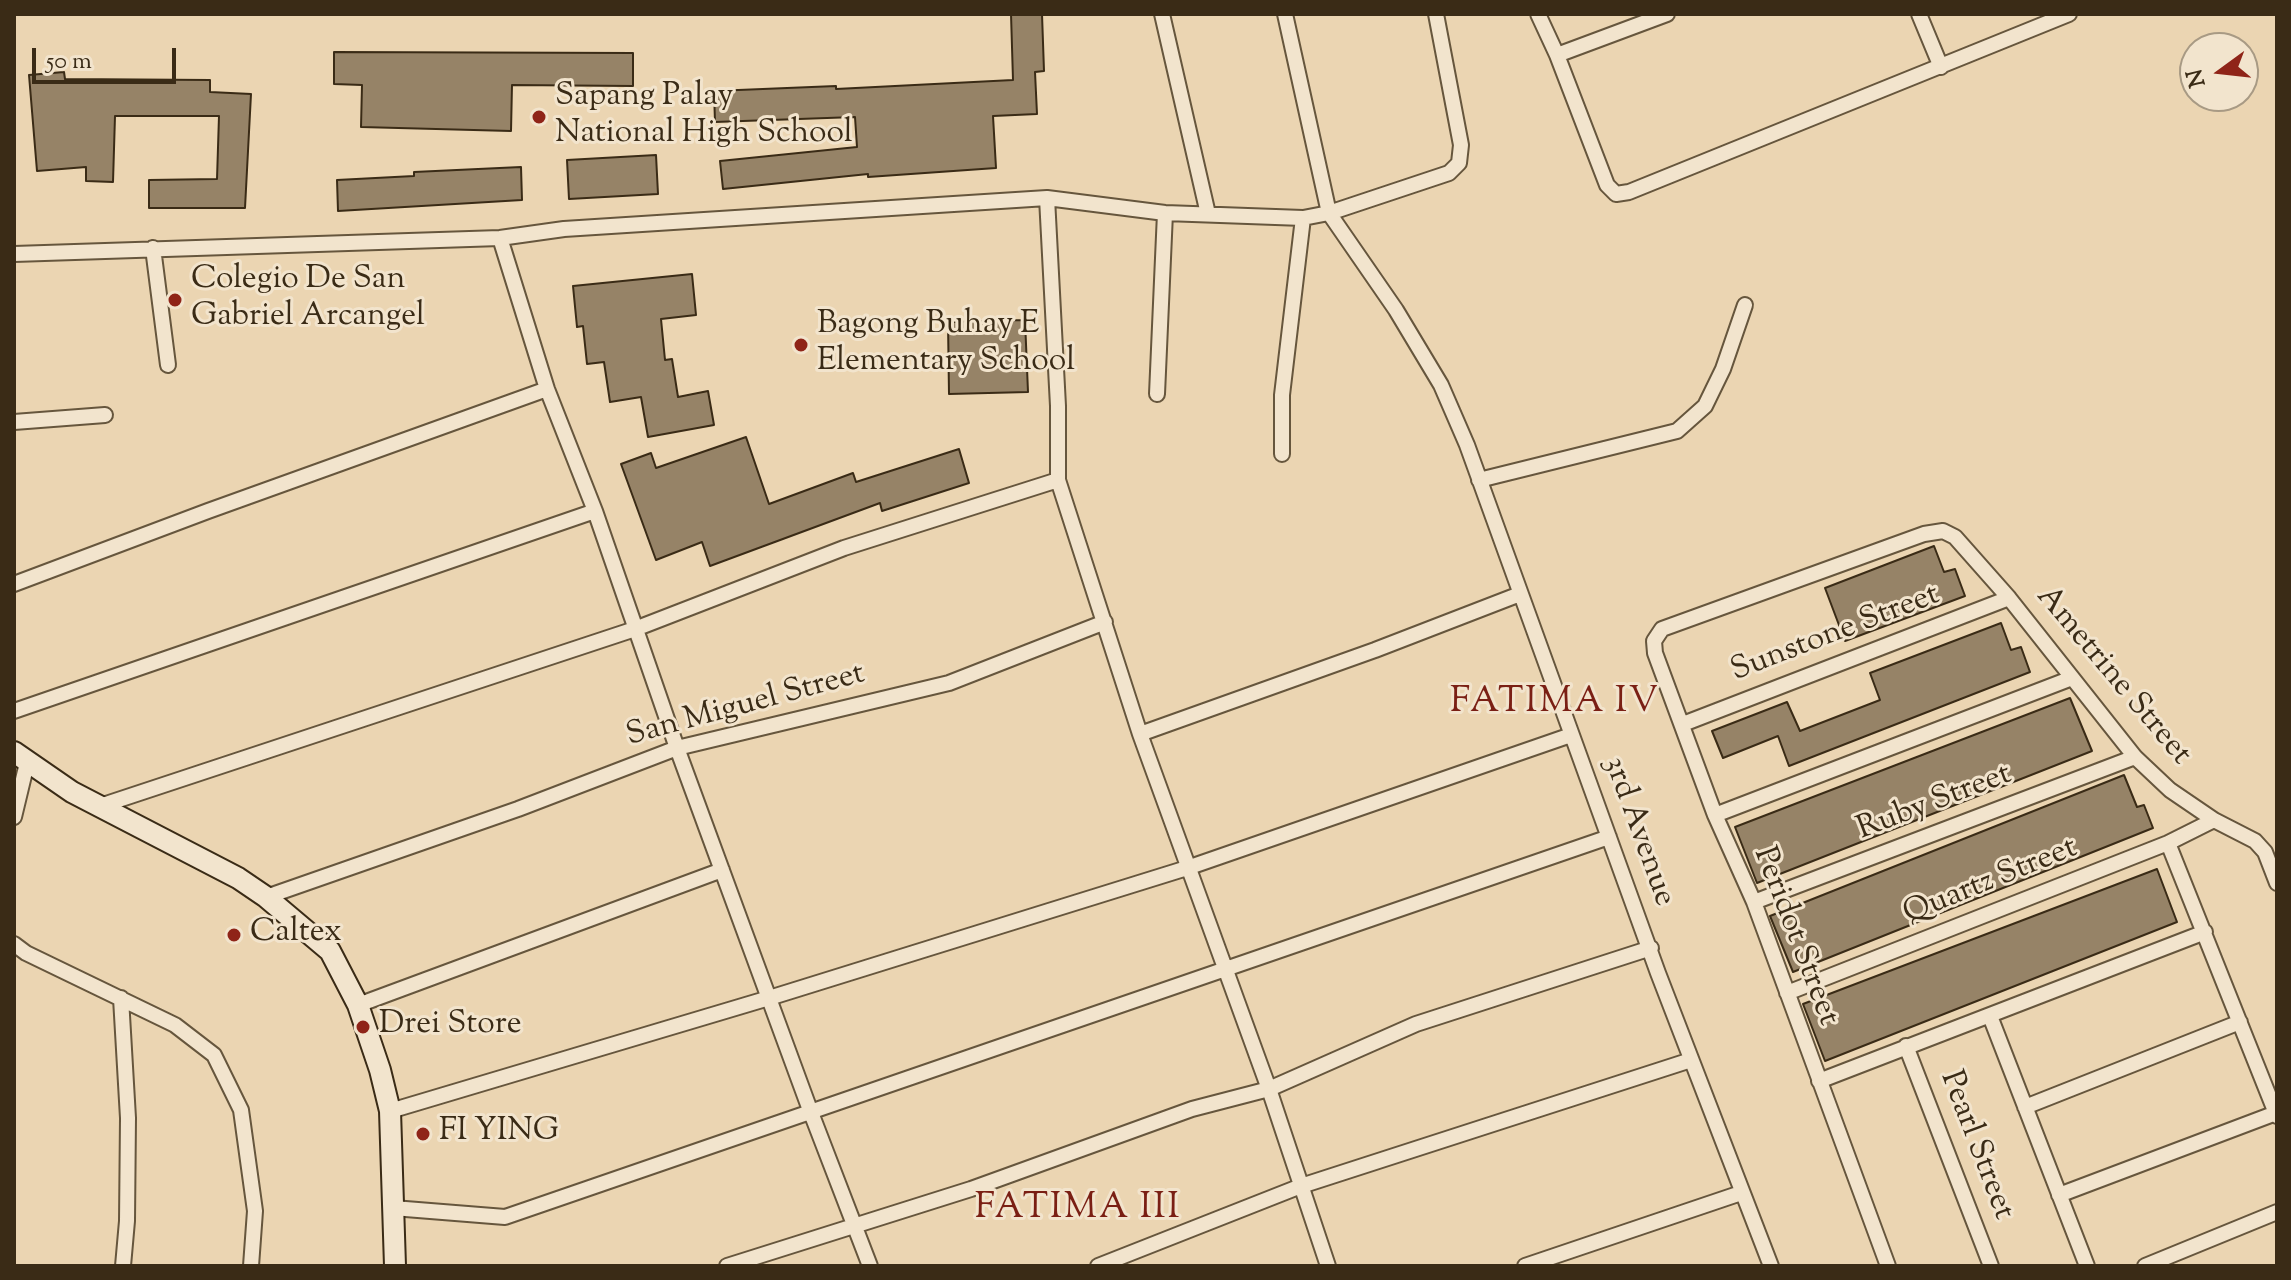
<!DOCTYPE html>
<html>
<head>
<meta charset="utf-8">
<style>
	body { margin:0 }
	#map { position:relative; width:2291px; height:1280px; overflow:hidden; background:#ebd5b2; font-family:"Sorts Mill Goudy",serif }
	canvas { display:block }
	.frame { position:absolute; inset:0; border:16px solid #3a2b16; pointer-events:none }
	.north { position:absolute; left:2179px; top:32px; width:80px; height:80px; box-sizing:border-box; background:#f2e4cd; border:2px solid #a89a84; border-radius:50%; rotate:255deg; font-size:22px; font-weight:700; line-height:32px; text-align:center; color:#3a2b16 }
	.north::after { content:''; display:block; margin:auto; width:28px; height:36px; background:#8f2418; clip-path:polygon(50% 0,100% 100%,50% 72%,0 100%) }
	.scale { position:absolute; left:32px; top:48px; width:144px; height:36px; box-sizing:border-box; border:4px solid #3a2b16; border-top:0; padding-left:10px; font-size:24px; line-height:28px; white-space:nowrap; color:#3a2b16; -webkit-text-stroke:6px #f2e4cd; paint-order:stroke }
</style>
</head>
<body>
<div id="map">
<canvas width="2291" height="1280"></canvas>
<div class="frame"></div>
<div class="north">N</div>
<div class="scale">50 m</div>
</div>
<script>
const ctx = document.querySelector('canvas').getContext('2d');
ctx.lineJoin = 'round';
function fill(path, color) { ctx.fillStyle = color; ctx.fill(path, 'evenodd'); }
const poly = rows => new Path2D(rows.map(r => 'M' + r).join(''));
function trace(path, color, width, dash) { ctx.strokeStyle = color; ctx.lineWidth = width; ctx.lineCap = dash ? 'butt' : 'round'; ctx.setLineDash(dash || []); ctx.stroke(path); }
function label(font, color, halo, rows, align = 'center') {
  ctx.font = font + ' "Sorts Mill Goudy",serif'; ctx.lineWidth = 6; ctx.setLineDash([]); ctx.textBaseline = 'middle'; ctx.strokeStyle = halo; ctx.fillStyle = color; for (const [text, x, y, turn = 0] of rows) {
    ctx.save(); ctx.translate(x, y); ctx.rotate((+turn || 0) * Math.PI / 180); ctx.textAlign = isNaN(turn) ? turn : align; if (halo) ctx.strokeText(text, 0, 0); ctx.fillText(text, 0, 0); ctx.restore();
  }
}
const building = poly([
	[1011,14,1042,14,1044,71,1035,72,1037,114,993,116,996,168,868,177,868,174,723,189,720,161,857,147,855,117,715,122,714,91,836,86,836,89,1013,80,1011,14],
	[334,52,633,53,633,86,512,85,511,131,361,127,362,85,334,84,334,52],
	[64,72,65,79,210,80,210,92,251,94,245,208,149,208,149,180,217,179,219,116,115,116,113,182,86,181,86,167,37,171,29,75,64,72],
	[656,155,658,194,569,199,567,160,656,155],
	[521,167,522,200,338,211,337,180,414,176,414,172,521,167],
	[692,274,696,315,661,319,665,360,672,359,678,397,708,391,714,425,648,437,641,397,610,402,604,362,587,364,583,326,577,327,573,286,692,274],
	[1025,320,1028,392,949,394,948,322,1025,320],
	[746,437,769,504,853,473,856,482,959,449,969,483,882,511,880,503,710,566,702,542,656,560,621,464,651,453,656,468,746,437],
	[1934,546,1944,572,1955,569,1965,596,1845,641,1825,588,1934,546],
	[2001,623,2011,650,2021,647,2030,672,1789,766,1778,736,1723,758,1712,731,1787,702,1800,731,1880,700,1870,673,2001,623],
	[2070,698,2092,751,1757,883,1735,827,2070,698],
	[2124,775,2137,807,2144,805,2153,828,1793,972,1770,916,2124,775],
	[2157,869,2177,922,1825,1061,1803,1004,2157,869]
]);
fill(building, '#968367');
trace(building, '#3a2b16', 2);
const minor = poly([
	[1162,14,1208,214],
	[1285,14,1329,213,1396,310,1441,385,1467,445,1658,973,1771,1266],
	[1538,14,1557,55,1607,185,1616,194,1629,192,2069,14],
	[1919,14,1941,67],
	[1557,55,1667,14],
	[1047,198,1058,406,1058,480,1140,734,1269,1089,1328,1266],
	[500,238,547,389,595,511,677,748,810,1110,870,1266],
	[153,248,168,365],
	[14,254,500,238,564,229,1047,198,1165,213,1303,218,1329,213,1449,173,1459,163,1461,145,1436,14],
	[1157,394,1165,213],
	[14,422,105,415],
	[1282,454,1282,395,1303,218],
	[1479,480,1677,431,1705,406,1723,369,1745,305],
	[14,584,208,511,547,389],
	[14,711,595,511],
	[1683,724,2009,598],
	[1140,734,1375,650,1520,594],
	[100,806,635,629,844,548,1058,480],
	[1715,815,2072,678],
	[14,817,27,763],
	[2168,843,2277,1116],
	[266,897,518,809,677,748,949,683,1105,622],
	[1754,902,2135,757],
	[14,944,26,953,175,1025,214,1055,241,1110,255,1211,251,1266],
	[1787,993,2168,843,2214,820],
	[121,998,128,1118,127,1221,123,1266],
	[358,1005,722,870],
	[1990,1016,2087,1266],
	[1906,1046,1991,1266],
	[1819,1081,2205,932],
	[2025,1107,2240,1022],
	[390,1111,769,998,1187,868,1571,735],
	[2059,1195,2276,1113],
	[393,1208,505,1217,1609,837],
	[727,1266,971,1189,1192,1109,1269,1089,1416,1024,1651,948],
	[1098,1266,1301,1186,1691,1060],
	[1525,1266,1741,1193],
	[1888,1266,1754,902,1715,815,1655,653,1654,641,1662,629,1924,534,1943,531,1955,537,2009,598,2135,757,2170,790,2214,820,2255,841,2265,852,2277,883],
	[2145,1266,2277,1212]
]);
const secondary = poly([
	[14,752,72,792,238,878,266,897,330,951,358,1005,380,1070,390,1111,395,1266]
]);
trace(minor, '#66563d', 18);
trace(secondary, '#3a2b16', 24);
trace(minor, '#f2e4cd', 14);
trace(secondary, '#f2e4cd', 20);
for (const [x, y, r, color] of [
	[539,117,8,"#8f2418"],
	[175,300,8,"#8f2418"],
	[801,345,8,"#8f2418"],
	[234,935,8,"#8f2418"],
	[363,1027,8,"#8f2418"],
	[423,1134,8,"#8f2418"]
]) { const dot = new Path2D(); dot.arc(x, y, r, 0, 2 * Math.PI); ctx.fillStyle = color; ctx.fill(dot); trace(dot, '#f2e4cd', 3); }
label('32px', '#3a2b16', '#f2e4cd', [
	["Sapang Palay",555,99],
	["National High School",555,136],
	["Colegio De San",191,282],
	["Gabriel Arcangel",191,319],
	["Bagong Buhay E",817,327],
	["Elementary School",817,364],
	["Caltex",250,935],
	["Drei Store",379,1027],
	["FI YING",439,1134]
], 'left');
label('32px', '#3a2b16', '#f2e4cd', [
	["Sunstone Street",1836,635,-21],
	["Ametrine Street",2112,677,50],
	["San Miguel Street",746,707,-15],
	["Ruby Street",1935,804,-21],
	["3rd Avenue",1637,832,70],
	["Quartz Street",1991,883,-22],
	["Peridot Street",1794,937,69],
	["Pearl Street",1975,1146,69]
]);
ctx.letterSpacing = '2px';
label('36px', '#7a1f14', '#f2e4cd', [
	["FATIMA IV",1555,705],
	["FATIMA III",1078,1211]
]);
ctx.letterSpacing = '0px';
</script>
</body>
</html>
